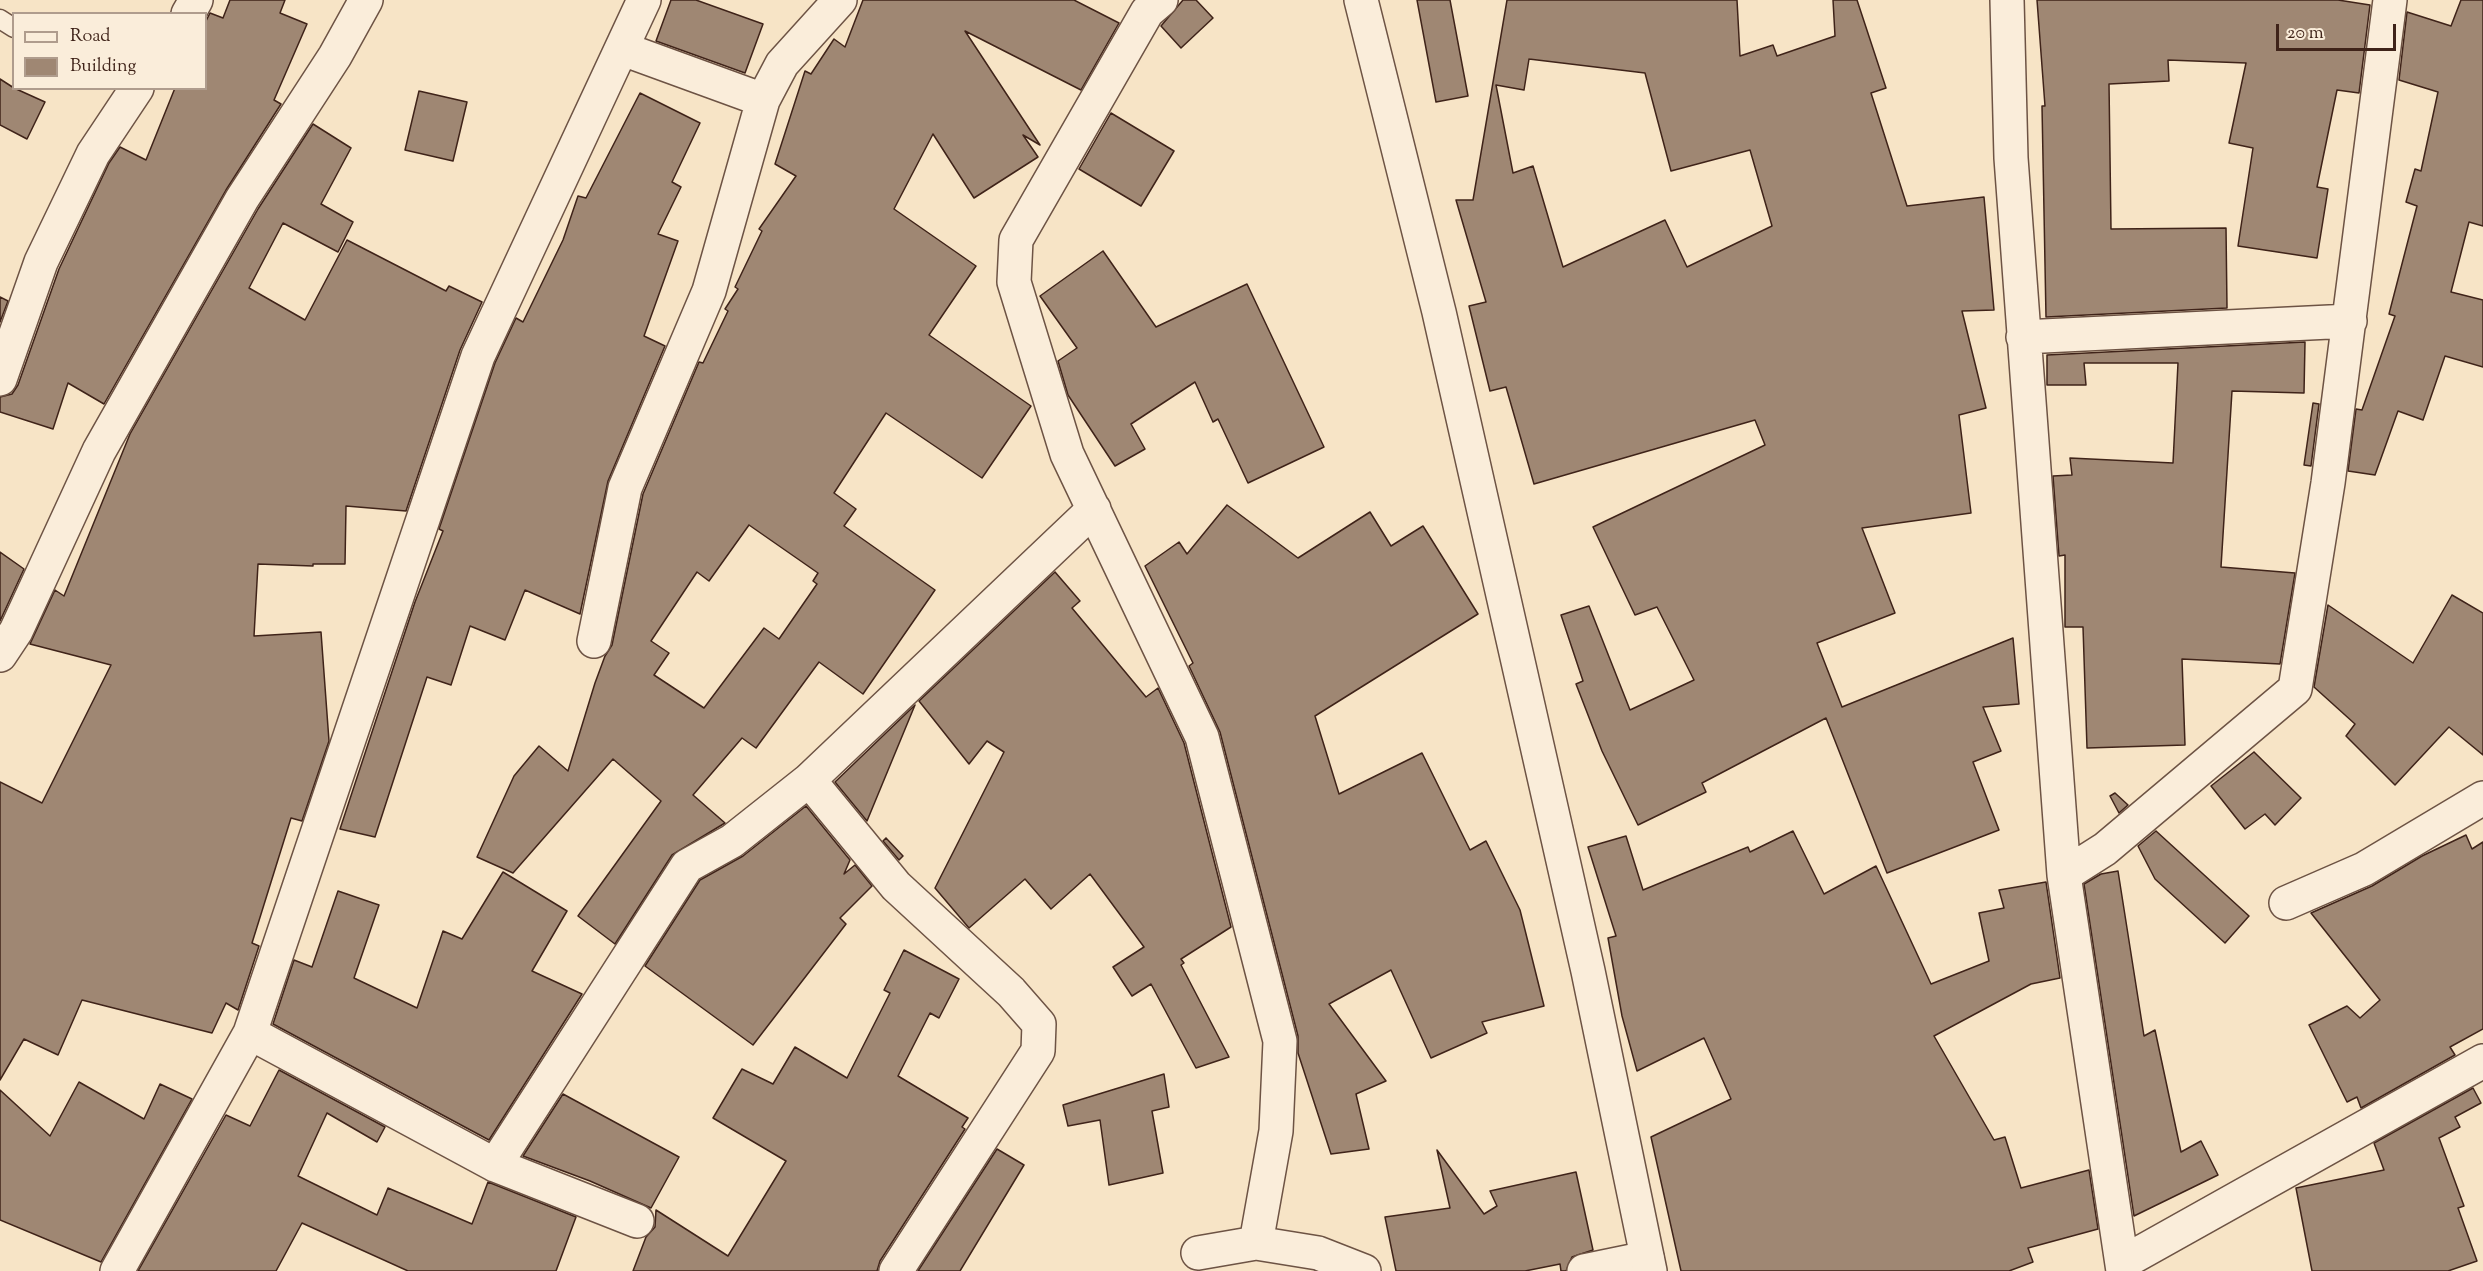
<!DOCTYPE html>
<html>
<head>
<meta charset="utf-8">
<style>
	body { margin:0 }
	#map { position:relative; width:2483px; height:1271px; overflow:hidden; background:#f7e4c6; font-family:"Sorts Mill Goudy",serif }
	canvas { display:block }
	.legend { position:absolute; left:12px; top:12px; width:195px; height:78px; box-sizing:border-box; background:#faedda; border:2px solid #af9c8d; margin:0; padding:8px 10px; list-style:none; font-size:18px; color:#3f2319 }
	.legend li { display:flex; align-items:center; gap:12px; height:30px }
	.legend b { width:30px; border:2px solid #af9c8d }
	.scale { position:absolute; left:2276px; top:24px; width:120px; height:27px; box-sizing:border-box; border:3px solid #3f2319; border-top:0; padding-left:8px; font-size:18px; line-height:21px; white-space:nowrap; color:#3f2319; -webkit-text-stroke:4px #faedda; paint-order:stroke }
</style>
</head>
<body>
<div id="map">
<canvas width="2483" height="1271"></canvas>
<ul class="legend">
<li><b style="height:8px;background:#faedda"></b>Road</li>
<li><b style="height:16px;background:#9f8773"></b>Building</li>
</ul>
<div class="scale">20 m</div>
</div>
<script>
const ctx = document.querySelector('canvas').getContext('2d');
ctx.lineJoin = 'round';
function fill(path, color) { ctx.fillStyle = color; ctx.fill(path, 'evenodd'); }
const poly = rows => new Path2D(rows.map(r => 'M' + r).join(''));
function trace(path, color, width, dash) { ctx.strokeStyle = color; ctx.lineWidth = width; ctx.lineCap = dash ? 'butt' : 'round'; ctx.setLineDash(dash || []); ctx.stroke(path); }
const building = poly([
	[230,0,285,0,280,13,307,24,274,100,281,104,226,190,104,404,68,383,53,429,0,412,0,397,12,394,18,385,59,269,109,163,120,147,146,160,175,88,206,88,206,21,210,13,223,18,230,0],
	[671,0,696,0,763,24,745,73,656,41,671,0],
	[863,0,1074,0,1119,23,1081,90,965,31,1040,145,1023,135,1038,157,974,198,933,134,894,209,976,266,929,335,1031,406,982,478,886,413,834,493,856,509,844,526,935,590,863,694,819,662,756,748,742,738,693,795,725,823,672,855,615,944,578,916,661,801,613,759,513,873,477,857,514,776,539,746,568,771,595,683,605,656,612,645,643,494,699,362,703,363,728,311,725,309,738,289,735,287,762,231,759,229,796,176,775,164,805,71,811,74,834,39,845,47,863,0],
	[749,525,818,573,813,581,817,584,779,639,764,628,704,708,654,675,669,653,651,641,697,572,709,581,749,525],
	[1183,0,1196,0,1213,18,1181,48,1161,26,1183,0],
	[1417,0,1450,0,1468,96,1436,102,1417,0],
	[1507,0,1737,0,1740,56,1773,45,1777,56,1835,36,1833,0,1857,0,1886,88,1871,93,1907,206,1984,197,1994,310,1962,311,1986,408,1959,415,1971,513,1862,528,1895,613,1817,643,1842,707,2013,638,2019,704,1983,707,2001,751,1973,762,1999,830,1887,873,1826,718,1702,783,1706,792,1638,825,1602,751,1576,684,1583,681,1561,615,1589,606,1630,710,1694,680,1657,607,1635,615,1593,527,1765,445,1755,420,1534,484,1506,387,1490,391,1469,306,1486,302,1456,200,1473,200,1507,0],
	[1529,59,1645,73,1671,171,1750,150,1772,226,1687,267,1665,220,1563,267,1533,166,1513,173,1496,85,1524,90,1529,59],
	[2037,0,2338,0,2370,5,2359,93,2337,90,2317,187,2328,189,2317,258,2238,246,2253,148,2229,143,2246,63,2168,60,2169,81,2109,84,2111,229,2226,228,2227,308,2046,317,2042,106,2045,106,2037,0],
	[2461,0,2483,0,2483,226,2469,222,2451,292,2483,300,2483,367,2445,356,2423,420,2398,411,2375,475,2348,471,2356,409,2362,410,2395,316,2389,314,2417,206,2406,202,2415,169,2421,171,2438,92,2399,80,2407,12,2451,26,2461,0],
	[0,79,14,88,45,102,27,139,0,125,0,79],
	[419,91,467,102,453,161,405,150,419,91],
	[640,93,700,123,672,182,681,187,658,234,678,241,644,336,665,346,608,481,580,614,525,590,505,640,470,626,451,685,427,677,375,837,340,829,415,602,443,531,439,529,495,363,516,318,523,322,563,240,578,196,586,198,640,93],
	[1111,113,1174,151,1141,206,1079,169,1111,113],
	[313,124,351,148,321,204,353,222,338,252,283,223,249,288,305,320,347,240,446,291,449,286,482,302,460,350,406,511,346,506,345,564,313,564,313,566,258,564,254,636,321,632,329,741,302,821,291,818,252,943,259,946,238,1010,226,1003,212,1033,82,1000,58,1055,24,1039,0,1080,0,782,42,803,111,665,30,644,55,590,64,596,130,434,258,209,313,124],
	[1103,251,1156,327,1247,284,1324,447,1248,483,1218,419,1213,422,1195,382,1131,424,1145,449,1115,466,1068,395,1058,361,1077,348,1040,296,1103,251],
	[0,297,8,301,0,322,0,297],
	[2305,342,2304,393,2232,391,2221,567,2295,573,2280,664,2182,659,2185,745,2087,748,2083,627,2065,627,2065,555,2059,556,2053,476,2072,475,2070,458,2173,463,2178,363,2084,363,2086,385,2047,385,2047,355,2305,342],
	[2313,403,2319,404,2311,466,2304,465,2313,403],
	[1227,505,1298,558,1370,512,1391,546,1423,526,1478,614,1315,716,1339,794,1422,753,1470,850,1486,841,1520,910,1544,1006,1482,1022,1487,1033,1431,1058,1391,970,1329,1004,1386,1081,1356,1094,1369,1149,1331,1154,1298,1053,1298,1036,1220,732,1189,666,1193,663,1145,566,1179,542,1187,554,1227,505],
	[0,552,24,569,0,621,0,552],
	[1055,572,1080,601,1072,608,1146,697,1158,688,1184,743,1231,927,1181,959,1184,963,1181,965,1229,1057,1196,1068,1151,984,1132,996,1113,967,1144,947,1090,874,1051,909,1025,879,969,928,935,888,1004,752,987,741,969,764,919,701,1055,572],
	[2452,595,2483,613,2483,755,2449,727,2395,785,2346,736,2355,724,2314,687,2328,605,2413,663,2452,595],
	[915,705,867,821,835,782,915,705],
	[2254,752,2301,798,2275,825,2265,814,2245,829,2211,786,2254,752],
	[2115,793,2128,805,2119,813,2110,796,2115,793],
	[806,806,850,860,844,874,855,865,872,886,840,918,846,924,753,1045,645,966,700,880,743,856,806,806],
	[1793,831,1824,894,1876,866,1931,984,1989,961,1979,913,2004,908,1999,890,2046,882,2060,978,2031,984,1934,1036,1994,1140,2005,1137,2021,1188,2089,1170,2098,1229,2028,1248,2033,1262,2009,1271,1681,1271,1651,1137,1731,1099,1704,1038,1637,1071,1622,1016,1608,938,1616,936,1588,847,1626,836,1643,890,1748,847,1750,852,1793,831],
	[2156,831,2249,916,2225,943,2155,879,2138,846,2156,831],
	[2466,835,2472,849,2483,842,2483,1029,2450,1047,2455,1055,2361,1108,2357,1097,2347,1102,2309,1025,2347,1006,2360,1018,2380,1000,2311,913,2372,886,2422,856,2466,835],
	[886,838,903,856,899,860,883,841,886,838],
	[2118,871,2144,1036,2155,1030,2181,1152,2201,1141,2218,1175,2134,1216,2084,884,2101,874,2118,871],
	[503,872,567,911,532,971,582,994,489,1140,273,1024,294,960,312,967,338,891,379,905,354,978,417,1008,443,931,462,939,503,872],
	[904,950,959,979,939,1018,930,1013,898,1076,968,1118,962,1127,965,1129,880,1261,877,1271,633,1271,646,1237,655,1227,656,1210,728,1256,786,1161,713,1118,742,1069,773,1084,795,1047,847,1078,890,993,884,990,904,950],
	[279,1070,385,1127,377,1142,327,1113,298,1176,377,1215,388,1188,472,1224,488,1182,576,1217,556,1271,408,1271,302,1223,276,1271,138,1271,226,1115,250,1126,279,1070],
	[1164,1074,1169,1107,1152,1111,1163,1173,1109,1185,1100,1120,1068,1126,1063,1105,1164,1074],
	[79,1082,144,1119,160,1084,192,1099,101,1262,0,1220,0,1090,50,1136,79,1082],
	[2473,1088,2481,1103,2455,1117,2460,1127,2439,1138,2464,1206,2458,1208,2477,1261,2448,1271,2312,1271,2296,1188,2384,1170,2374,1143,2473,1088],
	[563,1094,679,1157,651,1208,590,1181,523,1156,563,1094],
	[997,1149,1024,1165,960,1271,918,1271,997,1149],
	[1437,1150,1484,1214,1497,1206,1490,1191,1576,1172,1593,1250,1572,1257,1566,1271,1561,1271,1560,1264,1525,1271,1396,1271,1385,1217,1450,1208,1437,1150]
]);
fill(building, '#9f8773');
trace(building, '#3f2319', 1.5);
const service = poly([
	[0,19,14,28]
]);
const minor = poly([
	[1161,0,1147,12,1016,240,1014,282,1067,454,1202,737,1280,1041,1276,1131,1256,1243],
	[2007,0,2011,158,2064,875,2123,1271],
	[188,14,196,0],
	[623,49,763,100],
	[2023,337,2350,321],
	[0,379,41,262,93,154,137,88],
	[594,641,625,488,709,291,763,100,782,64,840,0],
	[0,655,16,631,99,451,242,199,335,56,366,0],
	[809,780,896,886,1011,992,1039,1024,1038,1051,896,1271],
	[2064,875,2105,849,2295,689,2328,483,2390,0],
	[2286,903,2364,869,2483,798],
	[250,1033,495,1165,637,1221],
	[495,1165,687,866,732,841,809,780,1094,509],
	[1198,1253,1256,1243,1318,1253,1364,1271],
	[2122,1263,2483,1061],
	[117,1271,250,1033,478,356,644,0],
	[1584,1271,1647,1258]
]);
const tertiary = poly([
	[1361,0,1439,312,1588,971,1650,1271]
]);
trace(service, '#6d5344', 21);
trace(minor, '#6d5344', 36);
trace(tertiary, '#6d5344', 36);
trace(service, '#faedda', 18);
trace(minor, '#faedda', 33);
trace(tertiary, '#faedda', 33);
</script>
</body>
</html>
